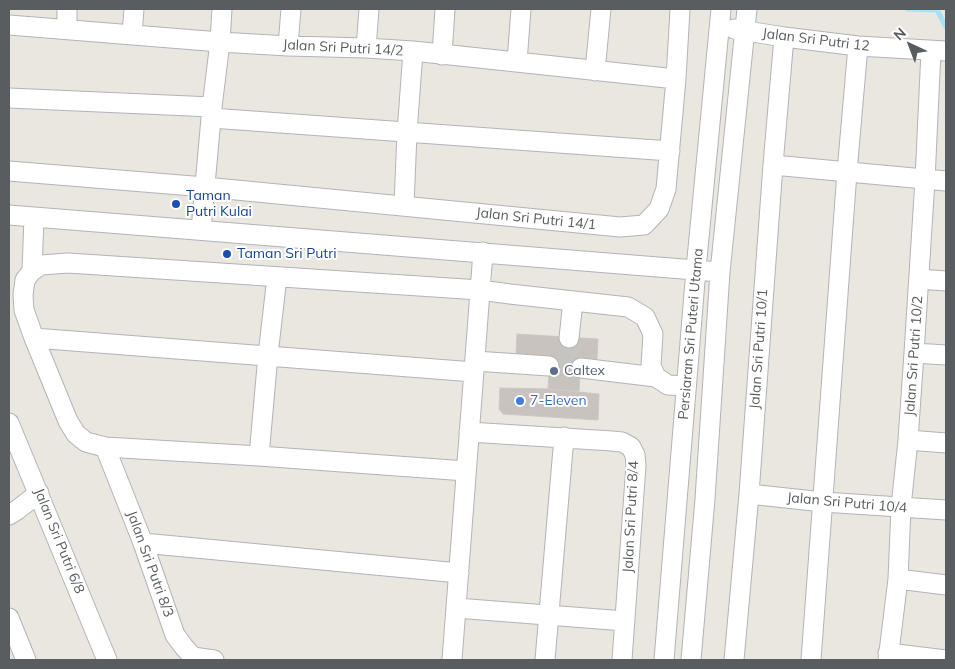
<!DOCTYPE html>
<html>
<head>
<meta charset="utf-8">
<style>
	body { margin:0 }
	#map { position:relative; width:955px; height:669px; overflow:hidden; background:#eae6e0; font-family:Mulish,sans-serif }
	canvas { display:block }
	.frame { position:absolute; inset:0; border:10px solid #595d5f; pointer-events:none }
	.north { position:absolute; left:885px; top:20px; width:50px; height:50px; -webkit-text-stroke:4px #fff; paint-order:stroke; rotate:317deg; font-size:14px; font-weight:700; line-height:20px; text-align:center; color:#595d5f }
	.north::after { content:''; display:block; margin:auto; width:18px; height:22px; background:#595d5f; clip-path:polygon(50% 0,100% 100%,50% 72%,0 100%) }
</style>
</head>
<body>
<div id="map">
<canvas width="955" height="669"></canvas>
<div class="frame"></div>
<div class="north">N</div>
</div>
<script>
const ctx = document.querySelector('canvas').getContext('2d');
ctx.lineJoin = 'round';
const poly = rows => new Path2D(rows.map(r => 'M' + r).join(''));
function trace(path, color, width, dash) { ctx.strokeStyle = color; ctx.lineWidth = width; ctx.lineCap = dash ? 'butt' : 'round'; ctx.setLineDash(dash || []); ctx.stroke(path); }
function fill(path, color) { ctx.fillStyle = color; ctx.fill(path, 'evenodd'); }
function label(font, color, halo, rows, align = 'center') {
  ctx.font = font + ' Mulish,sans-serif'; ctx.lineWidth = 4; ctx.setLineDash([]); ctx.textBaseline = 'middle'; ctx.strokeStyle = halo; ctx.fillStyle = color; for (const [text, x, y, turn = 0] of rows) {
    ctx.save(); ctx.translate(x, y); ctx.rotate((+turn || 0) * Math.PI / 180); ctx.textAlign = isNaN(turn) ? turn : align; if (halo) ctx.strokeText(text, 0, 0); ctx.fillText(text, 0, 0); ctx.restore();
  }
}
trace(poly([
	[908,9,937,10,946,27]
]), '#a5e2f6', 5);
const building = poly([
	[517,334,598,339,597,359,581,358,579,391,548,389,550,356,516,354,517,334],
	[500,388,548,389,599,394,598,420,503,414,499,409,500,388]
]);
fill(building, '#c8c3bf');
trace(building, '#cec7bf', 1);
trace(poly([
	[549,366,581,368],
	[566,367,569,338]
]), '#c6c4c0', 19, [19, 9]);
const minor = poly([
	[9,25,220,42,288,46,366,48,413,51,676,79],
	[67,29,67,9],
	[734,29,784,37,858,46,946,51],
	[132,34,134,9],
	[288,46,291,9],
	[366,48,369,9],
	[442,55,445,9],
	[517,62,521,9],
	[595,71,601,9],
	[9,98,212,107],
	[211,118,670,151],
	[773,165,946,181],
	[9,171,205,187,620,227,644,225,659,209,666,189,676,79,680,9],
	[404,206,407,133,413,51],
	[9,215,720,272],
	[201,230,212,107,220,42,222,9],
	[32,271,34,217],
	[919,279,946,281],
	[34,338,474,372],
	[569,338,573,301],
	[914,353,946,355],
	[475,361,549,366],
	[581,368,656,377],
	[9,423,107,660],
	[469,432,612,441,622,442,631,447,635,455,636,465,622,660],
	[908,440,946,443],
	[105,447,143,543,175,635,184,647,193,657,214,660],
	[259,456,268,355,277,277],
	[466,471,259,456,105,447,86,442,76,434,68,421,34,338,24,310,23,295,25,280,32,271,41,265,68,263,480,290,510,294,628,307,645,317,653,334,651,366,656,377,668,385,686,386],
	[749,494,823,502,946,510],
	[9,515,17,510,39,493],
	[143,543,459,573],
	[898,579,946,585],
	[456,608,625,621],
	[9,618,26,660],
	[888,653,946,660],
	[452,660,483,252],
	[545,660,564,437],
	[664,660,696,269,721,9],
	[691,660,705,499,720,272,747,9],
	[734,660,749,494,773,165,784,37],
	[811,660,847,172,858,46],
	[888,660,898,579,901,507,908,440,914,353,925,180,931,51]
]);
trace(minor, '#b1b4b7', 21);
trace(minor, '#fff', 19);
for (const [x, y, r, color] of [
	[176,204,5,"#1a4fb4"],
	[227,254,5,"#1a4fb4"],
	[554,371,5,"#5c6f8a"],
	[520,401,5,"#3f7fe0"]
]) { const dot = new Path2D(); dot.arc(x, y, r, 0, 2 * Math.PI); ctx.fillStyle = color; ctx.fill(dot); trace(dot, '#fff', 2); }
label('14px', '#595d5f', '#fff', [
	["Jalan Sri Putri 12",816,40,7],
	["Jalan Sri Putri 14/2",343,48,3],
	["Jalan Sri Putri 14/1",536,219,6],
	["Persiaran Sri Puteri Utama",691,334,-85],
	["Jalan Sri Putri 10/1",759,349,-86],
	["Jalan Sri Putri 10/2",914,356,-86],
	["Jalan Sri Putri 10/4",847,503,5],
	["Jalan Sri Putri 8/4",631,517,-87],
	["Jalan Sri Putri 6/8",59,541,68],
	["Jalan Sri Putri 8/3",150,564,70]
]);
label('14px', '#164399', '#fff', [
	["Taman",186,196],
	["Putri Kulai",186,212],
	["Taman Sri Putri",237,254]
], 'left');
label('14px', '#4e5e75', '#fff', [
	["Caltex",564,371]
], 'left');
label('14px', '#366cbe', '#fff', [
	["7-Eleven",530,401]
], 'left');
</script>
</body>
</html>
